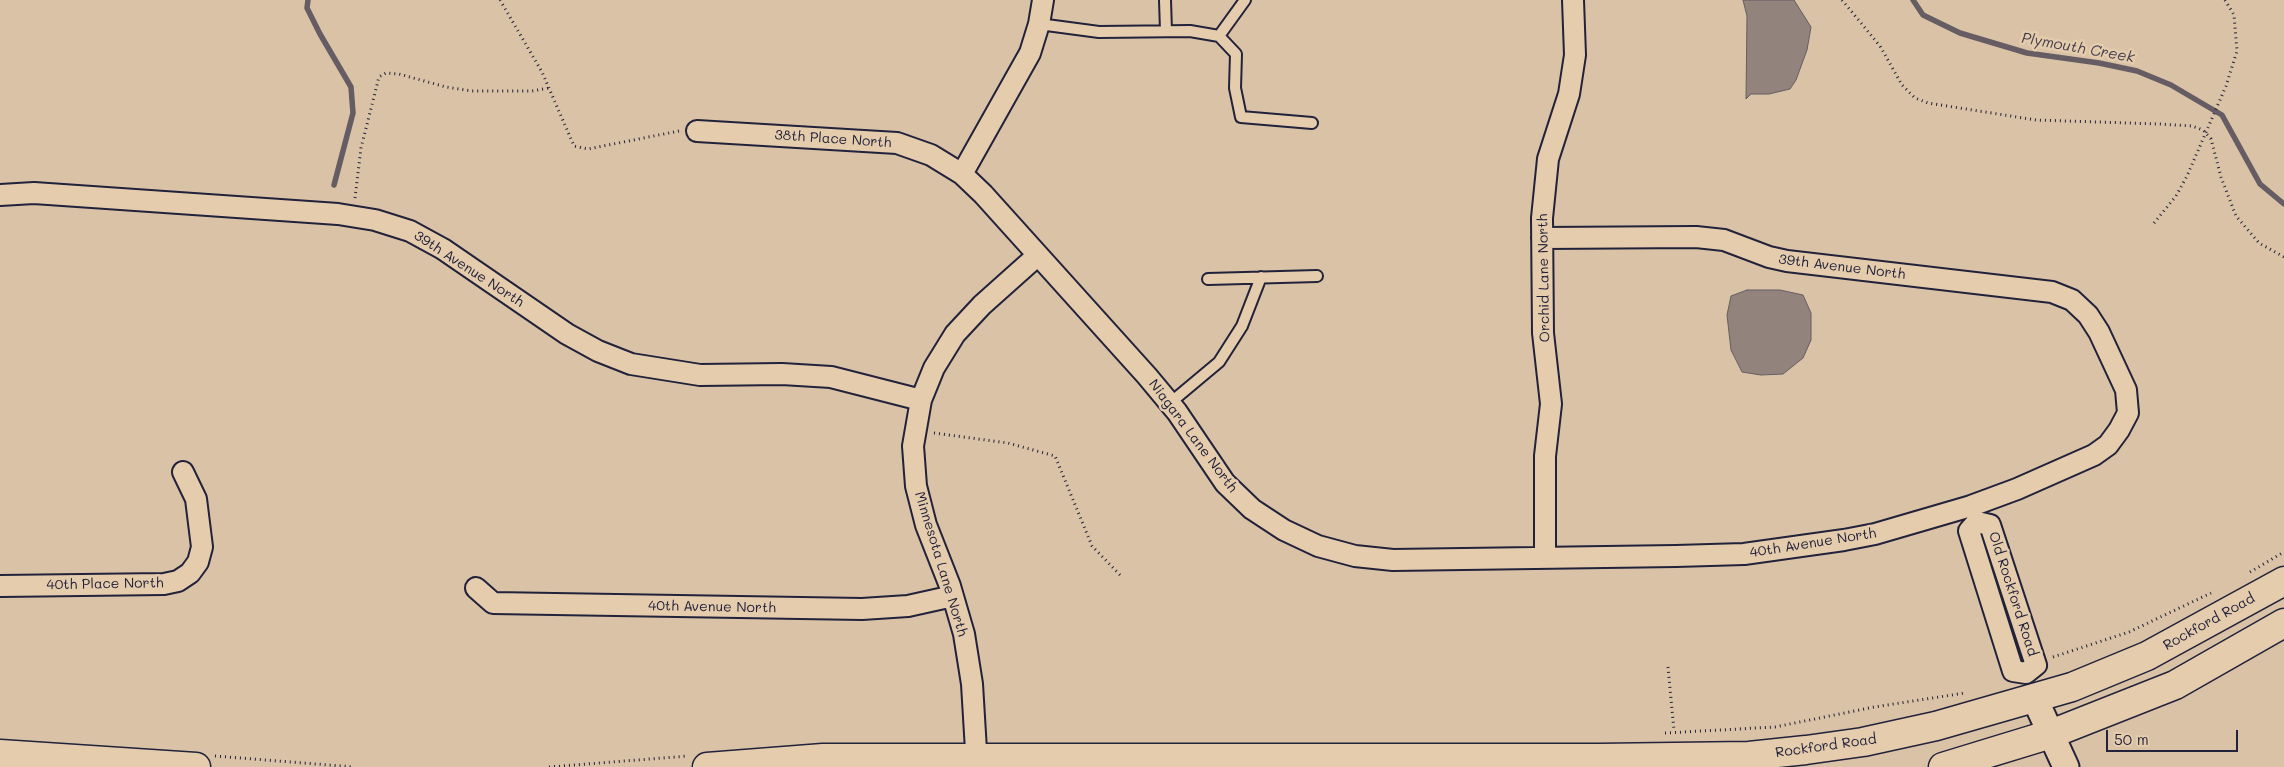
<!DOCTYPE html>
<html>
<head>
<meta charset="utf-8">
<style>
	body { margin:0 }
	#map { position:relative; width:2284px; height:767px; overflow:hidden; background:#d9c2a6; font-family:Mali,sans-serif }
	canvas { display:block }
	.scale { position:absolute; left:2106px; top:730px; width:132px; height:22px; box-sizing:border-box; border:2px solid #22223b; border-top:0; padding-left:6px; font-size:15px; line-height:18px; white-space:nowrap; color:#22223b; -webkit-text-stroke:4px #e5ccad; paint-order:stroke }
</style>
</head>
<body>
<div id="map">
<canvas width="2284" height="767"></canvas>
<div class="scale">50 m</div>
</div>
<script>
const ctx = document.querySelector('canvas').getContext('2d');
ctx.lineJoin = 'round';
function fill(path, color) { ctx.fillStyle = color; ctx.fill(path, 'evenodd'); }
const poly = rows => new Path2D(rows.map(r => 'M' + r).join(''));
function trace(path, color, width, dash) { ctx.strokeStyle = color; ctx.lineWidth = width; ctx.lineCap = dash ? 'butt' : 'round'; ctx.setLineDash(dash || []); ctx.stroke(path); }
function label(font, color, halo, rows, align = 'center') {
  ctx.font = font + ' Mali,sans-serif'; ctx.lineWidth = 5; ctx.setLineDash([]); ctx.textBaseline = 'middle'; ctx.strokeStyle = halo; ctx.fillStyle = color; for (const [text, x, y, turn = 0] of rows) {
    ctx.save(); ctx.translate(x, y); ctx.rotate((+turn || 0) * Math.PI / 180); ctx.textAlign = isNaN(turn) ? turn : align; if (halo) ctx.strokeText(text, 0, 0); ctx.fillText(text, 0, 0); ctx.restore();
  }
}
const water = poly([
	[1743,0,1794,0,1811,27,1807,50,1796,80,1790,89,1769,94,1751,94,1746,99,1747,16,1743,0],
	[1747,290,1780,290,1803,295,1811,313,1811,340,1803,358,1783,374,1761,375,1742,372,1731,350,1727,315,1731,296,1747,290]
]);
fill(water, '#92847d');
trace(water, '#655d63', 1);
trace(poly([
	[308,0,307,8,320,34,351,87,353,113,334,185],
	[1913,0,1923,15,1960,33,2027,53,2099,63,2137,71,2171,85,2222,115,2260,184,2284,204]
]), '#655d63', 5.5);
const service = poly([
	[1165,0,1166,31],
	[1039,24,1099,32,1190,31,1219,36,1236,54,1235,88,1241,117,1312,123],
	[1219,36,1245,0],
	[1208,279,1317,276],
	[1170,403,1219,362,1242,326,1261,277]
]);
const minor = poly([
	[697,131,897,143,931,155,962,174,983,194,1147,376,1177,412,1225,483,1252,509,1284,530,1318,546,1355,556,1393,560,1676,556,1744,554,1844,540,1875,534,1971,506,2017,489,2094,455,2108,445,2119,430,2128,413,2126,390,2099,332,2088,315,2072,300,2052,292,1787,261,1769,257,1724,240,1696,237,1542,238],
	[962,174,1030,53,1039,24,1043,0],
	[0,195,34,193,338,214,375,220,410,231,443,249,567,334,598,351,631,364,700,375,782,374,831,377,921,400],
	[1977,522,1990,525,2036,665,2026,673,2013,671,1969,531,1977,522],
	[1545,558,1545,456,1551,404,1543,333,1542,218,1548,159,1569,94,1575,55,1573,0],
	[0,586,164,584,178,581,190,573,198,562,202,547,196,499,183,472],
	[476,588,493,603,862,609,908,606,953,596],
	[977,767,972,684,964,634,950,586,926,525,916,486,913,446,921,400,934,368,955,334,982,305,1038,255]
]);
const tertiary = poly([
	[2034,697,2066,767]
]);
const secondary = poly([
	[0,754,196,767],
	[707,767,823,758,1599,758,1749,756,1806,750,1863,742,1936,726,2072,687,2147,656,2284,581],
	[1943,767,2051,734,2175,685,2284,623]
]);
trace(service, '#22223b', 14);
trace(minor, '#22223b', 24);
trace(tertiary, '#22223b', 29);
trace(secondary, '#22223b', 31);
trace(poly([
	[500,0,542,72,574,146,588,149,679,131],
	[1842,0,1880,46,1902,85,1915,98,1928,103,2036,120,2159,124,2192,126,2203,130,2211,139,2221,177,2236,216,2259,243,2284,257],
	[355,198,361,148,379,77,386,73,399,74,446,87,472,91,532,91,549,88],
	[2154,223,2176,196,2187,176,2226,86,2237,51,2234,15,2225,0],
	[934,433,1008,443,1055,456,1092,546,1121,576],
	[2250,572,2284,552],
	[2053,657,2129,632,2211,593],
	[1668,667,1674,731],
	[1665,733,1775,727,1874,707,1965,693],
	[215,756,354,767],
	[549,767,688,756]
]), '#22223b', 3, [1, 4]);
trace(service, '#e5ccad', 10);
trace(minor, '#e5ccad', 20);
trace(tertiary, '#e5ccad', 25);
trace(secondary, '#e5ccad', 28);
label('14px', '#22223b', '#e5ccad', [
	["38th Place North",833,139,4],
	["39th Avenue North",1842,267,7],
	["39th Avenue North",469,269,33],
	["Orchid Lane North",1544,278,-91],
	["Niagara Lane North",1193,436,53],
	["40th Avenue North",1813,543,-9],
	["Minnesota Lane North",941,564,73],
	["40th Place North",105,584,-1],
	["Old Rockford Road",2013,594,72],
	["40th Avenue North",712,607,1],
	["Rockford Road",2209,622,-29],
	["Rockford Road",1826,746,-8]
]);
label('italic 15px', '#443f4f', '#e5ccad', [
	["Plymouth Creek",2078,48,10]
]);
</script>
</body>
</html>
